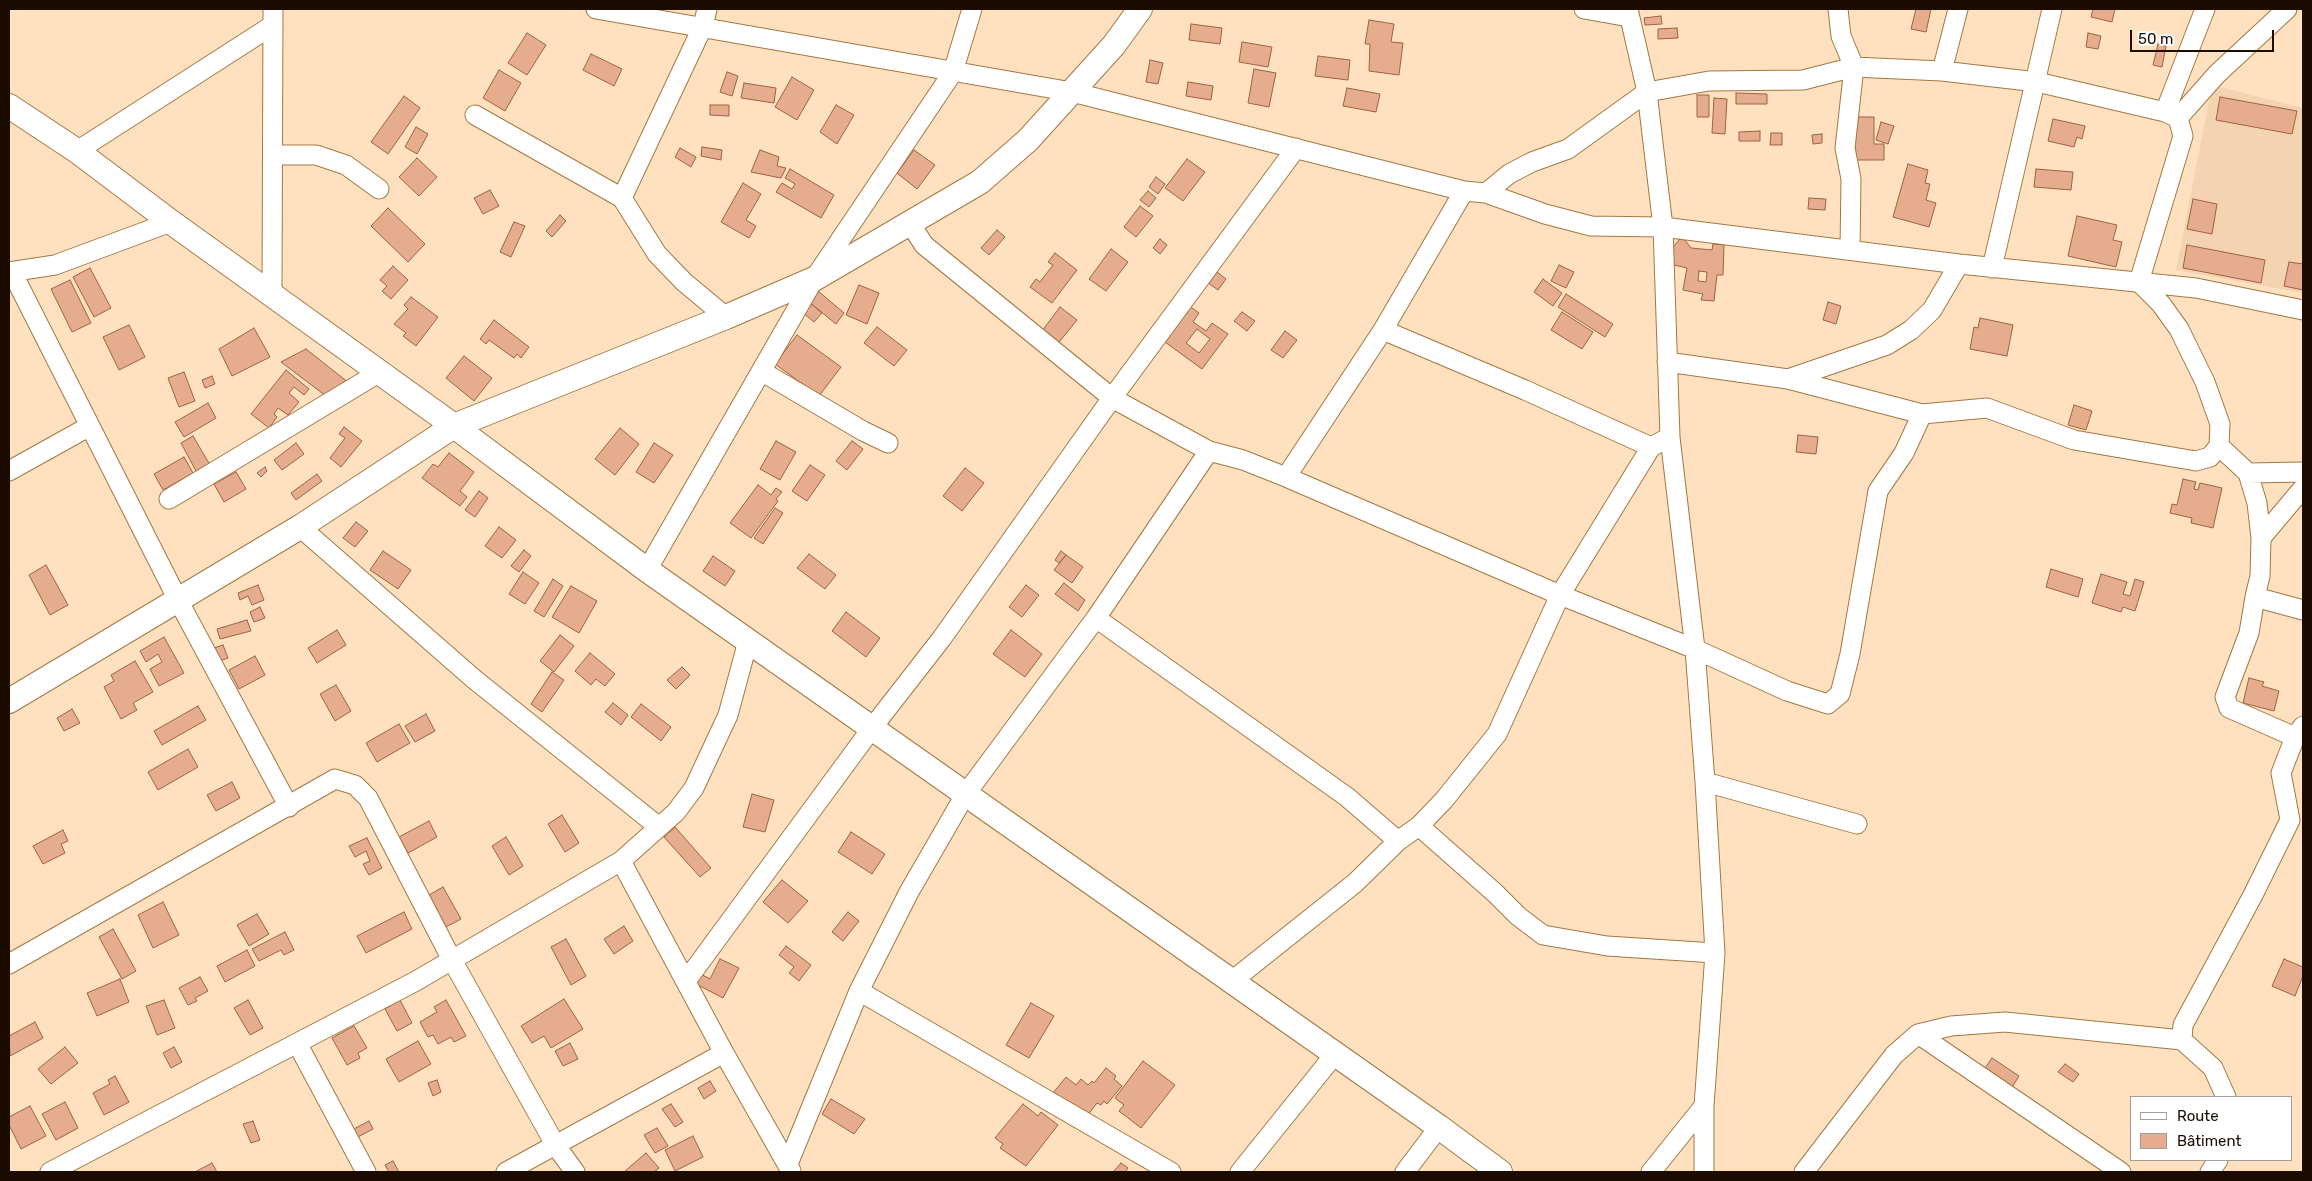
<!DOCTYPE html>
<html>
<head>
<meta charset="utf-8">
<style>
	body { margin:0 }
	#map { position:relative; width:2312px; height:1181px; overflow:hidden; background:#ffe1c0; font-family:Rubik,sans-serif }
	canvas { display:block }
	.frame { position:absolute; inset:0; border:10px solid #1c0b00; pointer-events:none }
	.legend { position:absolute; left:2130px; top:1096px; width:162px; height:65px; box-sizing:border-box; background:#fff; border:1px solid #a49d99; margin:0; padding:6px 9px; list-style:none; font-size:15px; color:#1c0b00 }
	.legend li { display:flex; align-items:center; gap:10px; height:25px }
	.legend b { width:25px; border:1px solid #a49d99 }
	.scale { position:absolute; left:2130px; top:30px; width:144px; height:22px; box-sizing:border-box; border:2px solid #1c0b00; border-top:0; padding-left:6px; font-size:15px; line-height:18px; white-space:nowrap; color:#1c0b00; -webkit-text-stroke:4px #fff; paint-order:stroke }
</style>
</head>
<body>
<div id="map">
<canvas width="2312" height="1181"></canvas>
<div class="frame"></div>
<ul class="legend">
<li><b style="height:6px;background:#fff"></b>Route</li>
<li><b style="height:14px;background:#e5ac8d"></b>Bâtiment</li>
</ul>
<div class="scale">50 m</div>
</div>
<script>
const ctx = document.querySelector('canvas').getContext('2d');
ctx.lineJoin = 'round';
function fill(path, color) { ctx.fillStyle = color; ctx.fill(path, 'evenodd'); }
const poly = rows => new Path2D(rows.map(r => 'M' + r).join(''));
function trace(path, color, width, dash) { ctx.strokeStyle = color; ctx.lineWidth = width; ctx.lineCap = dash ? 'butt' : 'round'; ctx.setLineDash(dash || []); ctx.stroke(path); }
fill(poly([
	[2212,85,2303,108,2303,293,2176,270]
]), '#f4d3b0');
const building = poly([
	[1916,9,1931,9,1926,32,1911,29,1916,9],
	[2093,9,2115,9,2112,22,2091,17,2093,9],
	[1661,16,1662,24,1645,25,1644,18,1661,16],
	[1369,20,1394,24,1391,42,1403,43,1399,75,1369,71,1370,44,1365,44,1369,20],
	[1191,24,1222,28,1220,44,1189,40,1191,24],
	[1677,28,1678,38,1658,39,1658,29,1677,28],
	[527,33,546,45,527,75,508,63,527,33],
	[2088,33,2101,36,2098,49,2086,47,2088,33],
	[1242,42,1272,47,1268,67,1239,62,1242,42],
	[2158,44,2166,46,2162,67,2153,65,2158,44],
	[591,54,622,69,614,86,583,70,591,54],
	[1318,56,1350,60,1348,80,1315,76,1318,56],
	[1150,60,1163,63,1158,84,1146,82,1150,60],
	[1254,69,1276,73,1269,107,1248,103,1254,69],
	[499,70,521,83,505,111,483,98,499,70],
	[727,72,738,76,732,96,720,92,727,72],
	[792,77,814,90,797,120,775,107,792,77],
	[1188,82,1213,86,1211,100,1186,96,1188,82],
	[744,83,776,88,774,103,741,98,744,83],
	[1347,88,1380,94,1376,112,1343,106,1347,88],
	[1736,93,1767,94,1767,104,1736,104,1736,93],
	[1697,95,1709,95,1709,117,1697,117,1697,95],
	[404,96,420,108,388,154,371,142,404,96],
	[2220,97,2297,111,2292,134,2216,120,2220,97],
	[1714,98,1727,99,1725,134,1712,133,1714,98],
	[710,105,729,105,729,116,710,115,710,105],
	[836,105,854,115,837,144,820,132,836,105],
	[1854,117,1874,117,1874,144,1884,144,1884,160,1855,160,1854,117],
	[2053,119,2085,126,2082,139,2077,137,2074,147,2048,141,2053,119],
	[1881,122,1894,126,1888,144,1876,140,1881,122],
	[416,127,428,134,417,154,405,147,416,127],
	[1760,131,1760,141,1739,141,1739,132,1760,131],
	[1771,133,1782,133,1782,145,1770,145,1771,133],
	[1822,134,1822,143,1813,144,1812,135,1822,134],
	[702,147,722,150,721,160,701,156,702,147],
	[680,148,696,157,691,167,675,157,680,148],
	[760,150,779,157,777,166,786,168,781,178,751,172,760,150],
	[914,150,935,165,917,189,897,173,914,150],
	[417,158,437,177,419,196,399,177,417,158],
	[1187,159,1205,172,1183,201,1165,188,1187,159],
	[1908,164,1928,170,1925,183,1930,184,1926,200,1936,203,1929,227,1893,217,1908,164],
	[790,169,834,195,821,218,776,192,782,183,792,189,795,184,785,178,790,169],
	[2036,169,2073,172,2071,190,2034,187,2036,169],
	[1156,177,1165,184,1158,194,1149,187,1156,177],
	[743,183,761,194,746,220,756,226,749,238,721,222,743,183],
	[490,190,499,206,483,214,474,198,490,190],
	[1148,191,1156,198,1149,207,1140,200,1148,191],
	[1809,198,1826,199,1825,210,1808,209,1809,198],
	[2193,199,2217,204,2212,234,2187,229,2193,199],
	[1140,206,1153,216,1136,237,1124,227,1140,206],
	[388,208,425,244,408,262,371,226,388,208],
	[560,215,566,221,552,237,546,231,560,215],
	[2077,216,2117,225,2113,240,2122,242,2116,267,2068,256,2077,216],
	[514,222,525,226,511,257,500,252,514,222],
	[997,230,1005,237,989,255,981,248,997,230],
	[1160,239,1167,245,1160,254,1153,248,1160,239],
	[1680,239,1685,240,1691,248,1712,250,1713,244,1724,245,1723,275,1717,275,1714,301,1701,300,1703,294,1683,290,1687,268,1674,265,1672,248,1680,239],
	[1699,271,1707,272,1706,282,1698,281,1699,271],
	[2187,245,2265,260,2261,283,2183,268,2187,245],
	[1111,249,1128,262,1106,291,1089,279,1111,249],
	[1055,253,1077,270,1052,303,1030,287,1036,279,1040,282,1053,265,1048,262,1055,253],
	[2289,262,2303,264,2303,290,2284,286,2289,262],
	[1559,265,1574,272,1566,288,1551,281,1559,265],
	[393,266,408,280,391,299,382,291,387,286,380,280,393,266],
	[90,268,111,308,94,317,73,277,90,268],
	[1213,269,1226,279,1218,290,1204,280,1213,269],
	[1543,279,1562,293,1553,306,1534,292,1543,279],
	[70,280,91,323,72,332,51,289,70,280],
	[859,285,879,293,867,324,846,315,859,285],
	[818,291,844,313,836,324,809,302,818,291],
	[1566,294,1613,324,1605,337,1558,307,1566,294],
	[411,297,438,317,416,346,403,336,406,333,394,324,408,309,404,305,411,297],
	[809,302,822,313,814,322,801,311,809,302],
	[1828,302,1841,306,1836,324,1823,320,1828,302],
	[1188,305,1199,313,1193,322,1206,331,1212,323,1228,334,1202,369,1165,342,1188,305],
	[1197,329,1210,339,1199,353,1186,343,1197,329],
	[1060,307,1077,320,1055,347,1039,335,1060,307],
	[1242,312,1255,321,1247,331,1234,321,1242,312],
	[1562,312,1593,332,1582,349,1551,330,1562,312],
	[1980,318,2013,325,2007,356,1970,349,1974,327,1978,328,1980,318],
	[494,320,529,347,521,358,517,354,514,358,489,340,486,344,480,339,494,320],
	[129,325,145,357,119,370,103,337,129,325],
	[877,327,907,350,894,366,864,343,877,327],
	[254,328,270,357,232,376,219,349,254,328],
	[1285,331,1297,340,1283,358,1271,350,1285,331],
	[797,335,841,367,819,396,775,364,797,335],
	[306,349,349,383,326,396,281,362,306,349],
	[464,356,492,378,474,401,446,378,464,356],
	[286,370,309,389,304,395,294,387,289,393,299,402,288,415,278,408,274,414,277,417,269,428,251,414,286,370],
	[184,372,195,401,179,407,168,378,184,372],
	[212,376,215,384,205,388,202,380,212,376],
	[208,403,216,418,184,437,175,422,208,403],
	[2074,405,2092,411,2086,430,2068,425,2074,405],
	[344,427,362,441,341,467,330,458,345,438,339,434,344,427],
	[620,428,639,444,615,475,595,459,620,428],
	[1798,435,1818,437,1816,454,1796,452,1798,435],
	[193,436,210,465,197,473,181,443,193,436],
	[776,441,796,452,780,480,760,469,776,441],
	[852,441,863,449,847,470,836,461,852,441],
	[296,443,304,454,282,470,274,460,296,443],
	[654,443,673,455,654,483,636,472,654,443],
	[449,453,474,472,460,491,467,497,460,506,422,478,433,464,438,467,449,453],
	[184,457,193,473,163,490,154,474,184,457],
	[810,465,825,475,807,501,792,491,810,465],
	[265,467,267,471,261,477,257,473,265,467],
	[965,468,984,483,962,511,943,496,965,468],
	[236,472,246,489,224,502,214,484,236,472],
	[317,474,322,481,296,500,291,493,317,474],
	[2183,479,2196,482,2194,489,2198,490,2200,483,2222,488,2213,528,2191,523,2192,518,2170,513,2172,504,2177,505,2183,479],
	[758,485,771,495,776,488,782,492,776,499,778,501,751,538,730,523,758,485],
	[479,491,488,498,475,517,465,510,479,491],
	[775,508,783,513,763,544,754,538,775,508],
	[356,522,368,531,355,547,343,538,356,522],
	[499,527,516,540,502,558,485,546,499,527],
	[524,550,531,556,519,572,511,566,524,550],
	[383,551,411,570,398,589,370,570,383,551],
	[1061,551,1066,555,1059,563,1055,560,1061,551],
	[809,554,836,575,825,589,797,568,809,554],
	[1066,555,1083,567,1072,583,1054,570,1066,555],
	[713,556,735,571,725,586,703,571,713,556],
	[46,565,68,605,50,615,29,575,46,565],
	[2051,569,2083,579,2078,597,2046,587,2051,569],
	[523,572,539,583,525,604,509,594,523,572],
	[2101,574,2127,582,2123,594,2130,596,2135,579,2144,582,2135,611,2123,607,2121,612,2092,603,2101,574],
	[553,579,563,586,544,617,534,611,553,579],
	[1064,583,1085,600,1078,611,1055,594,1064,583],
	[258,585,264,600,252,605,248,596,240,600,238,593,258,585],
	[1026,585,1039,595,1022,617,1009,607,1026,585],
	[571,586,597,601,579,633,552,617,571,586],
	[260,607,265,618,254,622,250,612,260,607],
	[846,612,880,638,866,657,832,631,846,612],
	[247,620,251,631,220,639,217,629,247,620],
	[337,630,346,645,317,663,308,648,337,630],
	[1011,630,1042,654,1025,677,993,654,1011,630],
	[560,635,574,646,554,672,540,661,560,635],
	[164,637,184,673,159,686,150,669,162,662,158,654,146,662,140,651,164,637],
	[223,645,228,658,216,662,211,649,223,645],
	[590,653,615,674,605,686,596,679,591,685,575,671,590,653],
	[255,656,265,675,239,689,229,670,255,656],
	[135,661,153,692,133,703,137,710,121,719,104,687,114,681,111,675,135,661],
	[682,667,690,675,676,689,667,680,682,667],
	[552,672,564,680,542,712,531,704,552,672],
	[2249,678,2264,682,2262,686,2279,691,2274,711,2243,703,2249,678],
	[336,685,351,711,335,721,320,694,336,685],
	[613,703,628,715,621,725,605,712,613,703],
	[641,704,671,727,661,741,631,717,641,704],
	[198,706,206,720,162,745,154,731,198,706],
	[72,709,80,723,64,731,57,718,72,709],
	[426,714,435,731,415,742,405,726,426,714],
	[399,724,410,743,377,762,366,743,399,724],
	[188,749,198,767,158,790,148,772,188,749],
	[232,782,240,798,216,811,207,795,232,782],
	[752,794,774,800,765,832,743,827,752,794],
	[562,815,579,843,565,852,548,824,562,815],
	[429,821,437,837,408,853,399,837,429,821],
	[675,827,711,868,700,877,664,837,675,827],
	[63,830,68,841,61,844,65,853,43,864,33,846,63,830],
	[851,832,885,854,872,874,838,852,851,832],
	[506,837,523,866,509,875,492,846,506,837],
	[367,838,382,868,369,875,363,864,370,861,366,851,355,857,349,846,367,838],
	[782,880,808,901,788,923,763,902,782,880],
	[443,887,461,919,446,927,429,895,443,887],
	[163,902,179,935,153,948,138,915,163,902],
	[404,912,412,929,366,953,357,936,404,912],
	[848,912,859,921,843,941,832,932,848,912],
	[257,914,269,934,249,946,237,925,257,914],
	[624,926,633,941,614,954,604,939,624,926],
	[113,929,136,971,122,979,99,937,113,929],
	[285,932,294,950,284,955,281,950,259,961,252,949,285,932],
	[566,939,586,976,571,985,551,947,566,939],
	[786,946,811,965,799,981,789,973,794,967,779,955,786,946],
	[247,950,255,966,225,982,217,966,247,950],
	[720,959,739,968,723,998,694,983,699,973,710,979,720,959],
	[2284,959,2303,967,2303,976,2295,996,2272,986,2284,959],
	[200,977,208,991,195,998,197,1001,188,1005,179,988,200,977],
	[120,979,129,1002,97,1016,87,993,120,979],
	[564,999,583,1029,551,1048,544,1036,532,1043,521,1026,564,999],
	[164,1000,175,1028,157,1035,146,1006,164,1000],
	[248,1000,263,1028,250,1035,234,1008,248,1000],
	[400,1000,412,1023,397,1031,385,1009,400,1000],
	[446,1000,466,1036,454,1042,451,1037,438,1044,433,1035,428,1037,420,1022,437,1012,434,1007,446,1000],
	[1031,1003,1054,1016,1029,1058,1006,1045,1031,1003],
	[35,1022,43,1038,10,1056,9,1036,35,1022],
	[354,1026,367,1048,358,1053,360,1058,347,1065,332,1038,354,1026],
	[418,1041,431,1064,399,1082,386,1059,418,1041],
	[570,1043,578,1059,563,1066,555,1051,570,1043],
	[65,1047,78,1063,51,1084,38,1069,65,1047],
	[174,1047,182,1062,171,1068,163,1053,174,1047],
	[1992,1058,2019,1076,2011,1089,1983,1071,1992,1058],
	[1143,1061,1175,1085,1141,1128,1119,1111,1124,1105,1115,1098,1143,1061],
	[2065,1064,2079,1074,2073,1082,2058,1072,2065,1064],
	[1106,1068,1116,1076,1114,1079,1122,1086,1107,1104,1104,1101,1101,1105,1097,1103,1087,1116,1053,1093,1066,1077,1076,1085,1081,1079,1088,1085,1092,1081,1094,1083,1106,1068],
	[115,1076,129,1102,104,1115,93,1093,110,1084,108,1080,115,1076],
	[437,1080,441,1092,433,1096,428,1083,437,1080],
	[710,1081,716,1091,704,1099,698,1088,710,1081],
	[831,1099,865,1119,854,1134,822,1114,831,1099],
	[65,1102,78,1128,56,1140,42,1114,65,1102],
	[671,1104,683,1122,675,1127,662,1109,671,1104],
	[1023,1104,1038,1116,1041,1112,1058,1125,1026,1166,1000,1148,1003,1144,995,1138,1023,1104],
	[30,1106,46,1136,21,1149,9,1125,9,1117,30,1106],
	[253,1121,260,1140,251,1143,243,1124,253,1121],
	[369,1121,373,1129,354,1139,350,1131,369,1121],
	[657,1128,668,1146,655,1153,644,1135,657,1128],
	[693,1136,703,1157,675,1171,665,1150,693,1136],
	[646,1153,659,1168,654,1172,624,1172,646,1153],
	[393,1161,399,1172,389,1172,385,1165,393,1161],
	[212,1163,217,1172,195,1172,212,1163],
	[1121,1163,1128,1168,1125,1172,1116,1172,1114,1171,1121,1163]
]);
fill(building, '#e5ac8d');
trace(building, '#9d6242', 1);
const minor = poly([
	[596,9,1072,92,1464,191,1486,193,1545,214,1591,226,1663,227,1959,264,2196,288,2303,310],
	[1584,9,1629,17],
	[1628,9,1647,92,1663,227,1670,437,1695,649,1705,782,1715,953,1704,1106,1704,1172],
	[1838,9,1841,36,1854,67,1845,148,1851,179,1850,250],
	[1942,71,1958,9],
	[2165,112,2205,9],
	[475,115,622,198,657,254,684,282,726,317],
	[2178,118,2217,74,2287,9],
	[77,151,273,25],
	[274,155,316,155,346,165,379,189],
	[1486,193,1509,174,1532,162,1568,149,1647,92,1709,81,1803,80,1854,67,1942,71,2037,82,2165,112,2178,118,2183,136,2139,282,2161,304,2179,329,2205,382,2220,424,2219,446,2210,457,2196,461,2074,440,1987,408,1922,414],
	[622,198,703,26,707,9],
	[910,223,924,245,1112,398,1209,451,1243,460,1286,477,1560,595,1695,649,1787,691,1828,704,1840,694,1850,654,1878,491,1904,453,1922,414,1788,379],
	[1992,268,2052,9],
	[9,272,55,265,171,222],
	[12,272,178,600,289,807],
	[272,293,273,9],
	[1383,330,1525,390,1651,447],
	[1667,362,1788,379,1887,345,1911,330,1932,310,1959,264],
	[761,371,863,431,888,443],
	[2219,446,2248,473,2257,503,2261,538,2260,576,2255,597],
	[9,471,90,426],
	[2248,473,2303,472],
	[1286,477,1383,330,1464,191],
	[169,499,380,372],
	[300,527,474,679,659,827],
	[2261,538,2303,488],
	[647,570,814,279,953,72,972,9],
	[1096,618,1347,797,1398,841],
	[2295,737,2229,708,2225,697,2249,633,2255,597,2303,610],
	[1705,782,1857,824],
	[1419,826,1495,893,1518,916,1543,935,1607,946,1715,953],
	[621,861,724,1053,791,1171],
	[9,964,335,779,355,785,368,798,452,960,556,1146,575,1172],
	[686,981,872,728,942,638,1112,398,1296,148],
	[1232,981,1355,883,1398,841,1419,826,1444,800,1497,734,1560,595,1651,447,1670,437],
	[859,991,1171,1172],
	[1918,1034,2121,1172],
	[297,1043,366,1172],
	[2226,1097,2213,1068,2182,1040,2183,1025,2253,895,2290,820,2281,773,2295,737,2303,726],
	[788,1164,859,991,909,892,965,795,1096,618,1209,451],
	[50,1172,416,981,621,861,676,812,694,788,728,715,748,641],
	[506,1172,724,1053],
	[1240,1172,1335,1054],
	[1405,1172,1439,1127],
	[1651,1172,1704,1106],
	[1804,1172,1894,1055,1918,1034,1951,1026,2005,1022,2182,1040],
	[2210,1172,2218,1160]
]);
const tertiary = poly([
	[9,106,77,151,171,222,454,426,647,570,1439,1127,1500,1172],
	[9,701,300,527,454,426,726,317,814,279,980,182,1028,140,1114,45,1140,9]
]);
trace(minor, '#a47742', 21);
trace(tertiary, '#a47742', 26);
trace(minor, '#fff', 19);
trace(tertiary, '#fff', 24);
</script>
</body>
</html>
